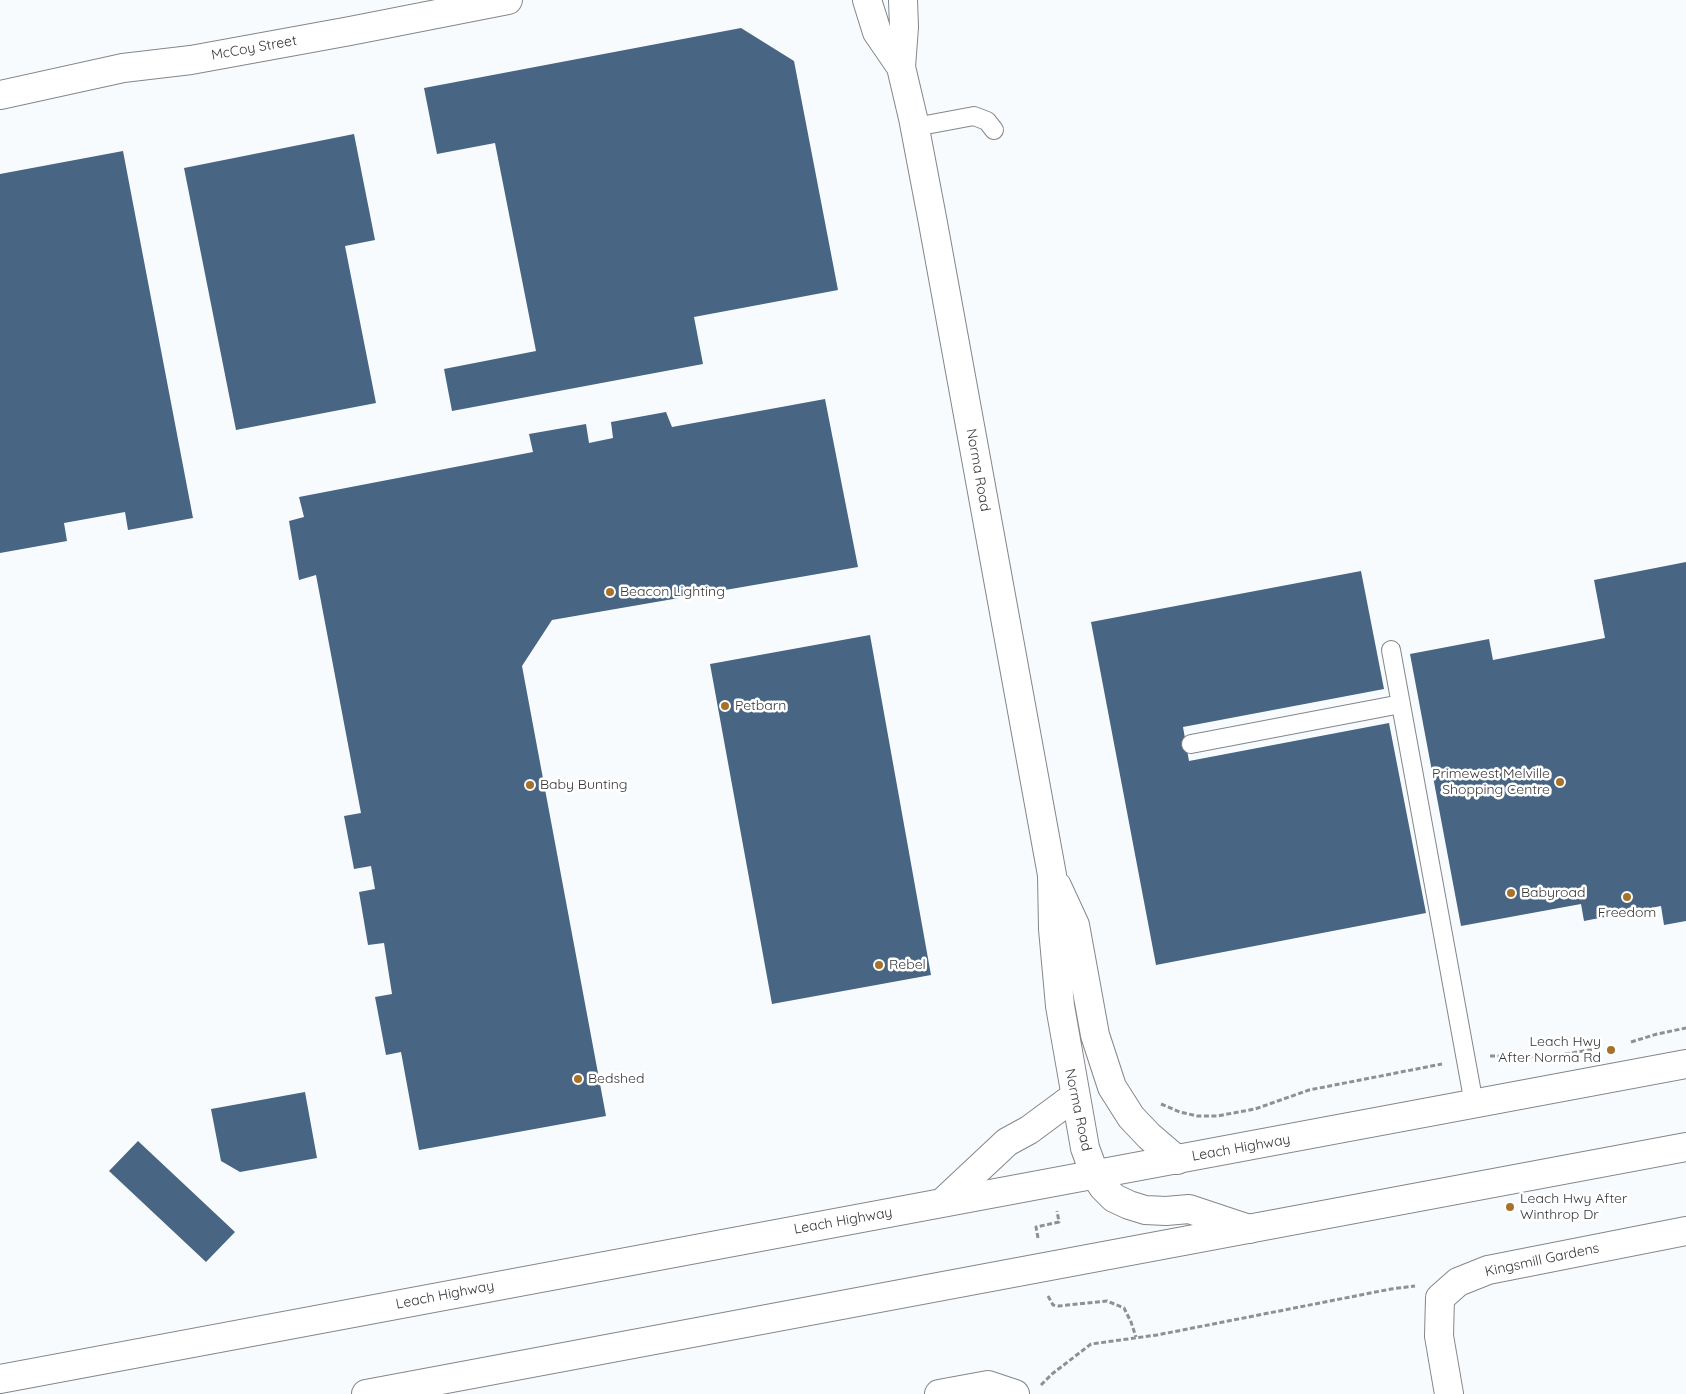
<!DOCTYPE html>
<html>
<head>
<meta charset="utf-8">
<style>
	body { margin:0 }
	canvas { display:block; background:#f8fbfe }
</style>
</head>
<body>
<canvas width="1686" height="1394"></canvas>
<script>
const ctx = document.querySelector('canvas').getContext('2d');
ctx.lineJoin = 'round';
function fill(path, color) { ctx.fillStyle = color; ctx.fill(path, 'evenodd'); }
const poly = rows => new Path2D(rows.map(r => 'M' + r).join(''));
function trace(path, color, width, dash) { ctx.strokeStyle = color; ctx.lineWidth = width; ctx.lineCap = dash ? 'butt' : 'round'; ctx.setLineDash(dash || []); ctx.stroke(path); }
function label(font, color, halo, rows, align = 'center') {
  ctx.font = font + ' Quicksand,sans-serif'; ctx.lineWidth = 5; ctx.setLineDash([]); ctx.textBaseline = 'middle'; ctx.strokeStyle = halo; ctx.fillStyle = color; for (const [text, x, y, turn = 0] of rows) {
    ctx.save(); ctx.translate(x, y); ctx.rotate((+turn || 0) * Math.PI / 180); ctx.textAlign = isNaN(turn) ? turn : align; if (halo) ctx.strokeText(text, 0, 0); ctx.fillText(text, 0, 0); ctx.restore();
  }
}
fill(poly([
	[741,28,794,61,838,290,694,317,703,364,452,411,444,369,536,351,495,143,437,154,424,88],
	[354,134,375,240,345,246,376,403,236,430,184,168],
	[123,151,193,518,128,530,125,512,64,523,67,541,0,553,0,174],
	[825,399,858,567,552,620,522,666,606,1116,419,1150,401,1052,386,1055,375,997,392,994,384,943,368,945,359,892,375,889,371,866,354,869,344,816,361,813,316,575,299,580,289,521,304,517,299,497,533,452,529,434,586,424,589,443,613,438,611,422,666,412,672,427],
	[1686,562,1686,921,1664,925,1661,906,1584,921,1581,904,1461,926,1410,654,1489,639,1493,660,1605,638,1594,580],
	[1361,571,1384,689,1183,727,1189,761,1389,723,1426,913,1156,965,1091,622],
	[870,635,931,975,772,1004,710,664],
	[305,1092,317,1158,240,1172,221,1161,211,1109],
	[138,1141,235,1232,206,1262,109,1171]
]), '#486584');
const lane = poly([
	[915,127,974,116,987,121,994,130],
	[1391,650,1474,1104],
	[1191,744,1401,704]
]);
const street = poly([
	[0,95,123,68,191,60,350,31,508,0],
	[939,1394,988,1385,1015,1394],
	[1449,1394,1439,1336,1440,1298,1458,1282,1488,1270,1686,1231]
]);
const secondary = poly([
	[867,0,877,32,901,67],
	[903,0,904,27,901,67,913,118,933,223,1052,875,1053,929,1060,1006,1085,1148,1095,1175,1103,1187,1114,1198,1129,1205,1145,1210,1166,1211,1189,1209,1249,1229],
	[1057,886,1075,925,1095,1035,1112,1087,1131,1117,1149,1136,1177,1160]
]);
const highway = poly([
	[943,1202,1007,1142,1029,1130,1075,1096],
	[0,1379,1686,1064],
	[366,1394,1686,1147]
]);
trace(lane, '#84878a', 20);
trace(street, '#84878a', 30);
trace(secondary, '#84878a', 30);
trace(highway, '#84878a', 30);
trace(poly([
	[1631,1042,1657,1034,1686,1028],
	[1490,1056,1549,1057,1600,1048],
	[1161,1104,1180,1112,1197,1116,1217,1116,1255,1109,1309,1090,1442,1064],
	[1038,1238,1036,1227,1059,1222,1057,1211],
	[1048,1296,1053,1305,1059,1306,1107,1301,1124,1308,1131,1322,1136,1337],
	[1041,1385,1052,1374,1091,1344,1157,1335,1391,1289,1415,1286]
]), '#8e9093', 3, [5, 2.5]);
trace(lane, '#fff', 18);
trace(street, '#fff', 28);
trace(secondary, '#fff', 28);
trace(highway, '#fff', 28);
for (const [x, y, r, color] of [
	[610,592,5,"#a6722a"],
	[725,706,5,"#a6722a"],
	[1560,782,5,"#a6722a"],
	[530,785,5,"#a6722a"],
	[1511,893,5,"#a6722a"],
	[1627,897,5,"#a6722a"],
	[879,965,5,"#a6722a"],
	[1611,1050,5,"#a6722a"],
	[578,1079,5,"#a6722a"],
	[1510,1207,5,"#a6722a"]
]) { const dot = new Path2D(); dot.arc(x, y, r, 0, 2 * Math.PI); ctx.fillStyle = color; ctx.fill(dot); trace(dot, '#fff', 2); }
label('14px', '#363739', '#fff', [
	["McCoy Street",254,48,-10],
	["Norma Road",978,470,80],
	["Norma Road",1078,1110,78],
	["Leach Highway",1241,1148,-10],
	["Leach Highway",843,1221,-10],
	["Kingsmill Gardens",1542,1260,-12],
	["Leach Highway",445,1295,-11]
]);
label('14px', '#363739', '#fff', [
	["Beacon Lighting",620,592],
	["Petbarn",735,706],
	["Primewest Melville",1550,774,"right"],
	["Shopping Centre",1550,790,"right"],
	["Baby Bunting",540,785],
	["Babyroad",1521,893],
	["Freedom",1627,913,"center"],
	["Rebel",889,965],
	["Leach Hwy",1601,1042,"right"],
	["After Norma Rd",1601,1058,"right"],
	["Bedshed",588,1079],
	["Leach Hwy After",1520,1199],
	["Winthrop Dr",1520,1215]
], 'left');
</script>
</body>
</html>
